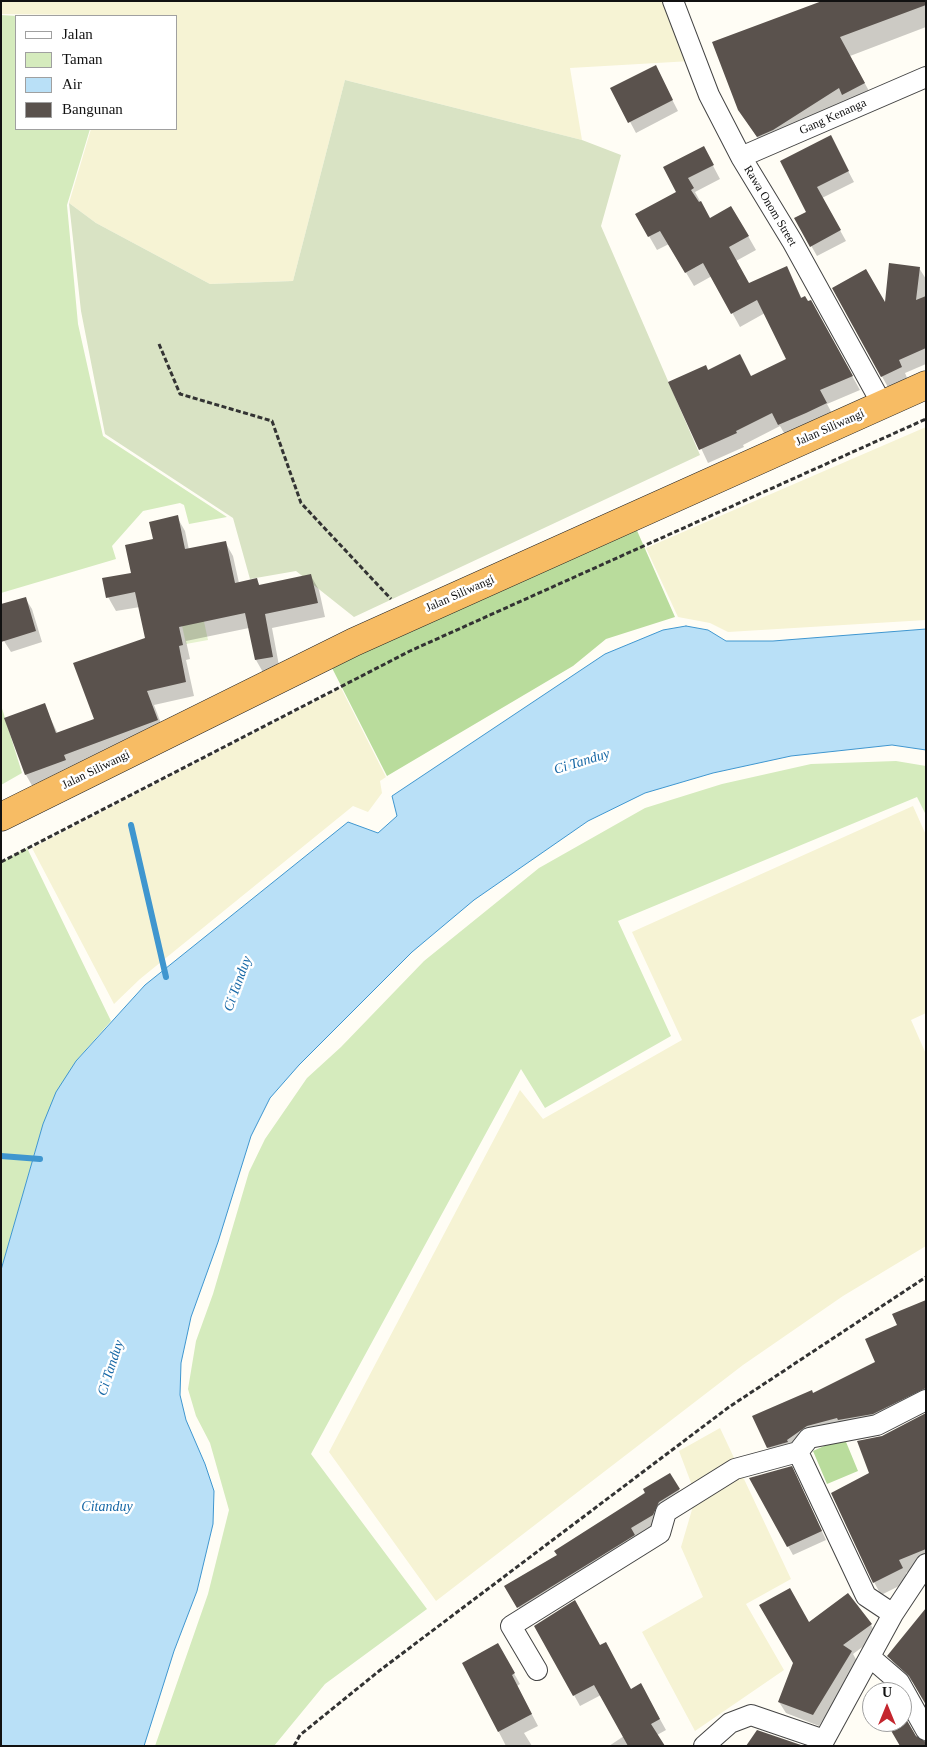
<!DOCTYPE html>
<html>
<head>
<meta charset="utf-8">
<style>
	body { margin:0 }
	#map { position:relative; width:927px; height:1747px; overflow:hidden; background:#fffdf5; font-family:Georgia,serif }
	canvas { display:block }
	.frame { position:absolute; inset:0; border:2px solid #111; pointer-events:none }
	.legend { position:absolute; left:15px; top:15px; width:162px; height:115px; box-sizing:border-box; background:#fff; border:1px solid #a0a0a0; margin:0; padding:6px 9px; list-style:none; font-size:15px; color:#111 }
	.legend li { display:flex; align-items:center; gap:10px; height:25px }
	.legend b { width:25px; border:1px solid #a0a0a0 }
	.north { position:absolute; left:862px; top:1682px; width:50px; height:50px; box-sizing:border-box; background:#fff; border:1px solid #a0a0a0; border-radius:50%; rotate:0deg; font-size:14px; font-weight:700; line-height:20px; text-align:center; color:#111 }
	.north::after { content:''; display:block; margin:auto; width:18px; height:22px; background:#c4262e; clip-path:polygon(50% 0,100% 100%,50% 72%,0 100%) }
</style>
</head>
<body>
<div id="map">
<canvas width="927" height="1747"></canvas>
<div class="frame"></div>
<ul class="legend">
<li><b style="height:6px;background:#fff"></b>Jalan</li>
<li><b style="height:14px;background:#d5ebbd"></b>Taman</li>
<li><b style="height:14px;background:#b9e0f7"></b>Air</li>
<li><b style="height:14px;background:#5a524d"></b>Bangunan</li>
</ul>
<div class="north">U</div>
</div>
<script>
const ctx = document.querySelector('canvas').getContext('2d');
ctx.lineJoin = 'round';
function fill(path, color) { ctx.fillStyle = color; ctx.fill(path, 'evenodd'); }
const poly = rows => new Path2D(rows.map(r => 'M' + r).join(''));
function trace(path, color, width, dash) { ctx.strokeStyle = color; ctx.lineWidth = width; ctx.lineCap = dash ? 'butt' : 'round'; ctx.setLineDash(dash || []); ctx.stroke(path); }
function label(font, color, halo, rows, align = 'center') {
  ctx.font = font + ' Georgia,serif'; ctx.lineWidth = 5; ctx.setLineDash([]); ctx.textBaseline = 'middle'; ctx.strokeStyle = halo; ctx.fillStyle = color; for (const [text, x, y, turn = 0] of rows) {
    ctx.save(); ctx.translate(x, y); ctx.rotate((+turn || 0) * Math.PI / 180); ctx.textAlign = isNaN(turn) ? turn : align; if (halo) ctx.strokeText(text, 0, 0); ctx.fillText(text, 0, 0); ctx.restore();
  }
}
fill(poly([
	[1,1,668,1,691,61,570,68,582,140,345,80,293,281,210,284,96,223,69,203,91,129,176,129,176,16,1,14],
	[926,427,926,620,728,632,710,623,678,617,646,548],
	[341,688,386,777,380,781,382,793,368,812,353,806,140,979,114,1004,32,848],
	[913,806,926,835,926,1013,911,1020,926,1054,926,1246,843,1296,743,1365,436,1601,329,1452,520,1090,543,1119,682,1040,632,932],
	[720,1428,791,1579,746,1604,784,1670,695,1731,642,1632,703,1597,681,1547,696,1496,679,1451]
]), '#f6f3d4');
fill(poly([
	[1,15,17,16,16,129,90,129,67,205,78,324,103,436,227,517,189,524,184,505,180,503,143,511,112,546,116,559,1,593],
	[1,705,22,773,1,785],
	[896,761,926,766,926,815,917,797,618,921,671,1036,545,1108,521,1069,311,1454,427,1609,325,1684,274,1746,155,1746,208,1594,229,1510,210,1443,196,1416,188,1389,196,1341,213,1294,249,1172,265,1139,307,1078,341,1047,424,961,539,868,645,808,722,784,811,764],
	[27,848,111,1021,76,1061,43,1124,1,1270,1,862]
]), '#d5ebbd');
fill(poly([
	[635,526,675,617,606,639,573,666,387,776,331,666],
	[844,1437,858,1471,827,1484,813,1451]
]), '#b9dc9c');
fill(poly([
	[345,80,582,140,621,155,601,226,700,455,354,617,296,571,250,579,233,518,105,434,81,311,69,203,96,223,210,284,293,281]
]), '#d9e3c4');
fill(poly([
	[189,552,208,640,186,644,167,557]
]), '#e6f2cf');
const water = poly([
	[686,626,708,630,726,641,773,641,926,629,926,750,892,745,791,756,713,773,645,793,588,821,474,900,412,952,299,1065,270,1098,251,1136,218,1242,191,1317,181,1363,180,1395,186,1420,205,1464,214,1491,213,1524,197,1591,174,1651,144,1746,1,1746,1,1270,43,1124,56,1092,76,1061,145,985,348,822,378,833,397,816,392,796,605,654,663,630,686,626]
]);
fill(water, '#b9e0f7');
trace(water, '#3f96cf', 1);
fill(poly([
	[926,1,926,27,850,56,875,102,769,155,739,110,714,43],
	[661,78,678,111,636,133,612,88],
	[830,137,854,182,822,198,846,241,817,256,796,219,807,213],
	[711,162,720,179,695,192,710,219,748,236,756,250,736,261,749,284,786,267,802,299,818,315,860,390,827,404,834,417,787,438,780,426,743,445,744,447,708,463,670,382,708,371,751,377,788,359,765,313,740,327,712,276,694,286,669,244,657,250,637,215,677,193,665,167],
	[919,268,926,279,926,364,905,373,908,380,889,389,833,289,886,306],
	[177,517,185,531,189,550,225,542,233,556,239,583,256,579,260,586,311,576,319,590,325,617,272,628,280,671,264,674,256,660,249,628,186,641,190,659,186,660,194,696,154,705,165,734,34,789,26,775,44,705,58,734,95,720,146,639,140,607,116,611,108,597,133,574,155,540],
	[25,598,32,609,42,642,11,652,4,641],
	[926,1303,926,1403,775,1460,768,1448,813,1394,877,1362,899,1326],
	[926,1415,926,1564,906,1573,909,1581,881,1595,874,1582,871,1474,883,1437],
	[670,1474,685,1501,659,1526,525,1618,506,1587,558,1556],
	[796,1476,826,1540,793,1555,788,1546],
	[926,1612,915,1684,896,1668,889,1656],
	[809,1624,871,1625,877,1636,853,1654,858,1663,819,1726,786,1713,779,1702],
	[536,1626,600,1647,631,1690,641,1685,666,1730,657,1735,663,1746,609,1746,624,1736,601,1695,580,1706],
	[498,1645,520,1684,517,1686,538,1726,524,1733,532,1746,506,1746,464,1664]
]), '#0003');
trace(poly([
	[131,825,166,977],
	[1,1156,40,1159]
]), '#3f96cf', 6);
fill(poly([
	[822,1,926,1,926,5,840,37,865,83,842,95,839,88,773,130,757,137,738,110,712,42],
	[656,65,673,100,628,123,610,88],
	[831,135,849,171,817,187,841,230,810,247,794,218,806,212,780,161],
	[704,146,714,165,688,178,694,188,691,190,699,202,701,201,710,218,731,206,749,236,729,247,749,283,787,266,801,298,805,296,808,301,811,300,853,376,820,390,827,403,806,413,778,425,772,413,736,431,737,433,699,450,668,382,706,365,708,370,740,354,751,376,786,359,757,300,731,314,703,263,685,273,660,231,648,237,635,214,676,192,663,167],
	[889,263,920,267,916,300,926,296,926,348,899,360,902,367,881,377,832,288,866,269,885,302],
	[178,515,185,549,226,541,235,583,257,578,259,585,311,574,318,603,265,614,273,657,255,660,245,613,179,627,183,645,179,646,186,682,147,691,158,720,64,755,66,760,25,775,4,718,45,703,56,733,94,719,73,663,145,638,135,592,106,598,102,578,131,573,125,545,153,539,149,522],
	[26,597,36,631,1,642,1,604],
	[926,1300,926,1388,873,1414,838,1420,837,1418,807,1426,787,1440,788,1442,767,1448,752,1416,812,1390,813,1393,875,1362,865,1339,897,1325,892,1314],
	[926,1413,926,1549,899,1560,903,1568,873,1583,831,1493,869,1473,857,1441,882,1436],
	[792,1466,822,1531,787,1547,749,1478],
	[670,1473,680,1489,659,1502,653,1515,631,1528,635,1535,517,1608,504,1586,557,1555,554,1551,645,1493,643,1489],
	[790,1588,809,1622,848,1593,872,1624,843,1645,852,1651,813,1715,778,1702,793,1663,759,1605],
	[575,1600,600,1645,606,1642,631,1689,641,1683,660,1719,651,1724,665,1746,628,1746,594,1685,573,1696,534,1626],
	[926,1608,926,1705,909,1676,887,1656],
	[498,1643,515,1673,512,1675,532,1714,498,1732,462,1663],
	[902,1712,916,1736,926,1742,926,1746,900,1746,886,1722,902,1722],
	[757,1730,801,1745,802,1746,746,1746]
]), '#5a524d');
const minor = poly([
	[673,1,709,95,741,157,792,241,882,404],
	[741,157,926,77],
	[893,1614,866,1596,798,1452,809,1438,877,1425,926,1400],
	[870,1657,899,1682,926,1730],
	[537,1670,511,1626,660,1533,666,1512,735,1469,798,1452],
	[704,1746,730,1723,751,1715,824,1740],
	[821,1746,893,1614,926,1564]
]);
const trunk = poly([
	[1,817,354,642,926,385]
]);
trace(minor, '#444', 22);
trace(trunk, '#222', 29);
trace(poly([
	[159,344,180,394,272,421,301,503,391,599],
	[1,862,410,651,926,419],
	[294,1746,300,1735,379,1671,729,1407,926,1277]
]), '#333', 3, [5, 2.5]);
trace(minor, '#fff', 20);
trace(trunk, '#f7bc64', 28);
label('12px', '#111', '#fff', [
	["Gang Kenanga",833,117,-24],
	["Rawa Onom Street",770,206,59],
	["Jalan Siliwangi",830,428,-24],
	["Jalan Siliwangi",460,594,-24],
	["Jalan Siliwangi",96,770,-26]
]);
label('italic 14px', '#1768a6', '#fff', [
	["Ci Tanduy",582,762,-17],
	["Ci Tanduy",238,984,-70],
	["Ci Tanduy",111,1368,-72],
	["Citanduy",107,1507]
]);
</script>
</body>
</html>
